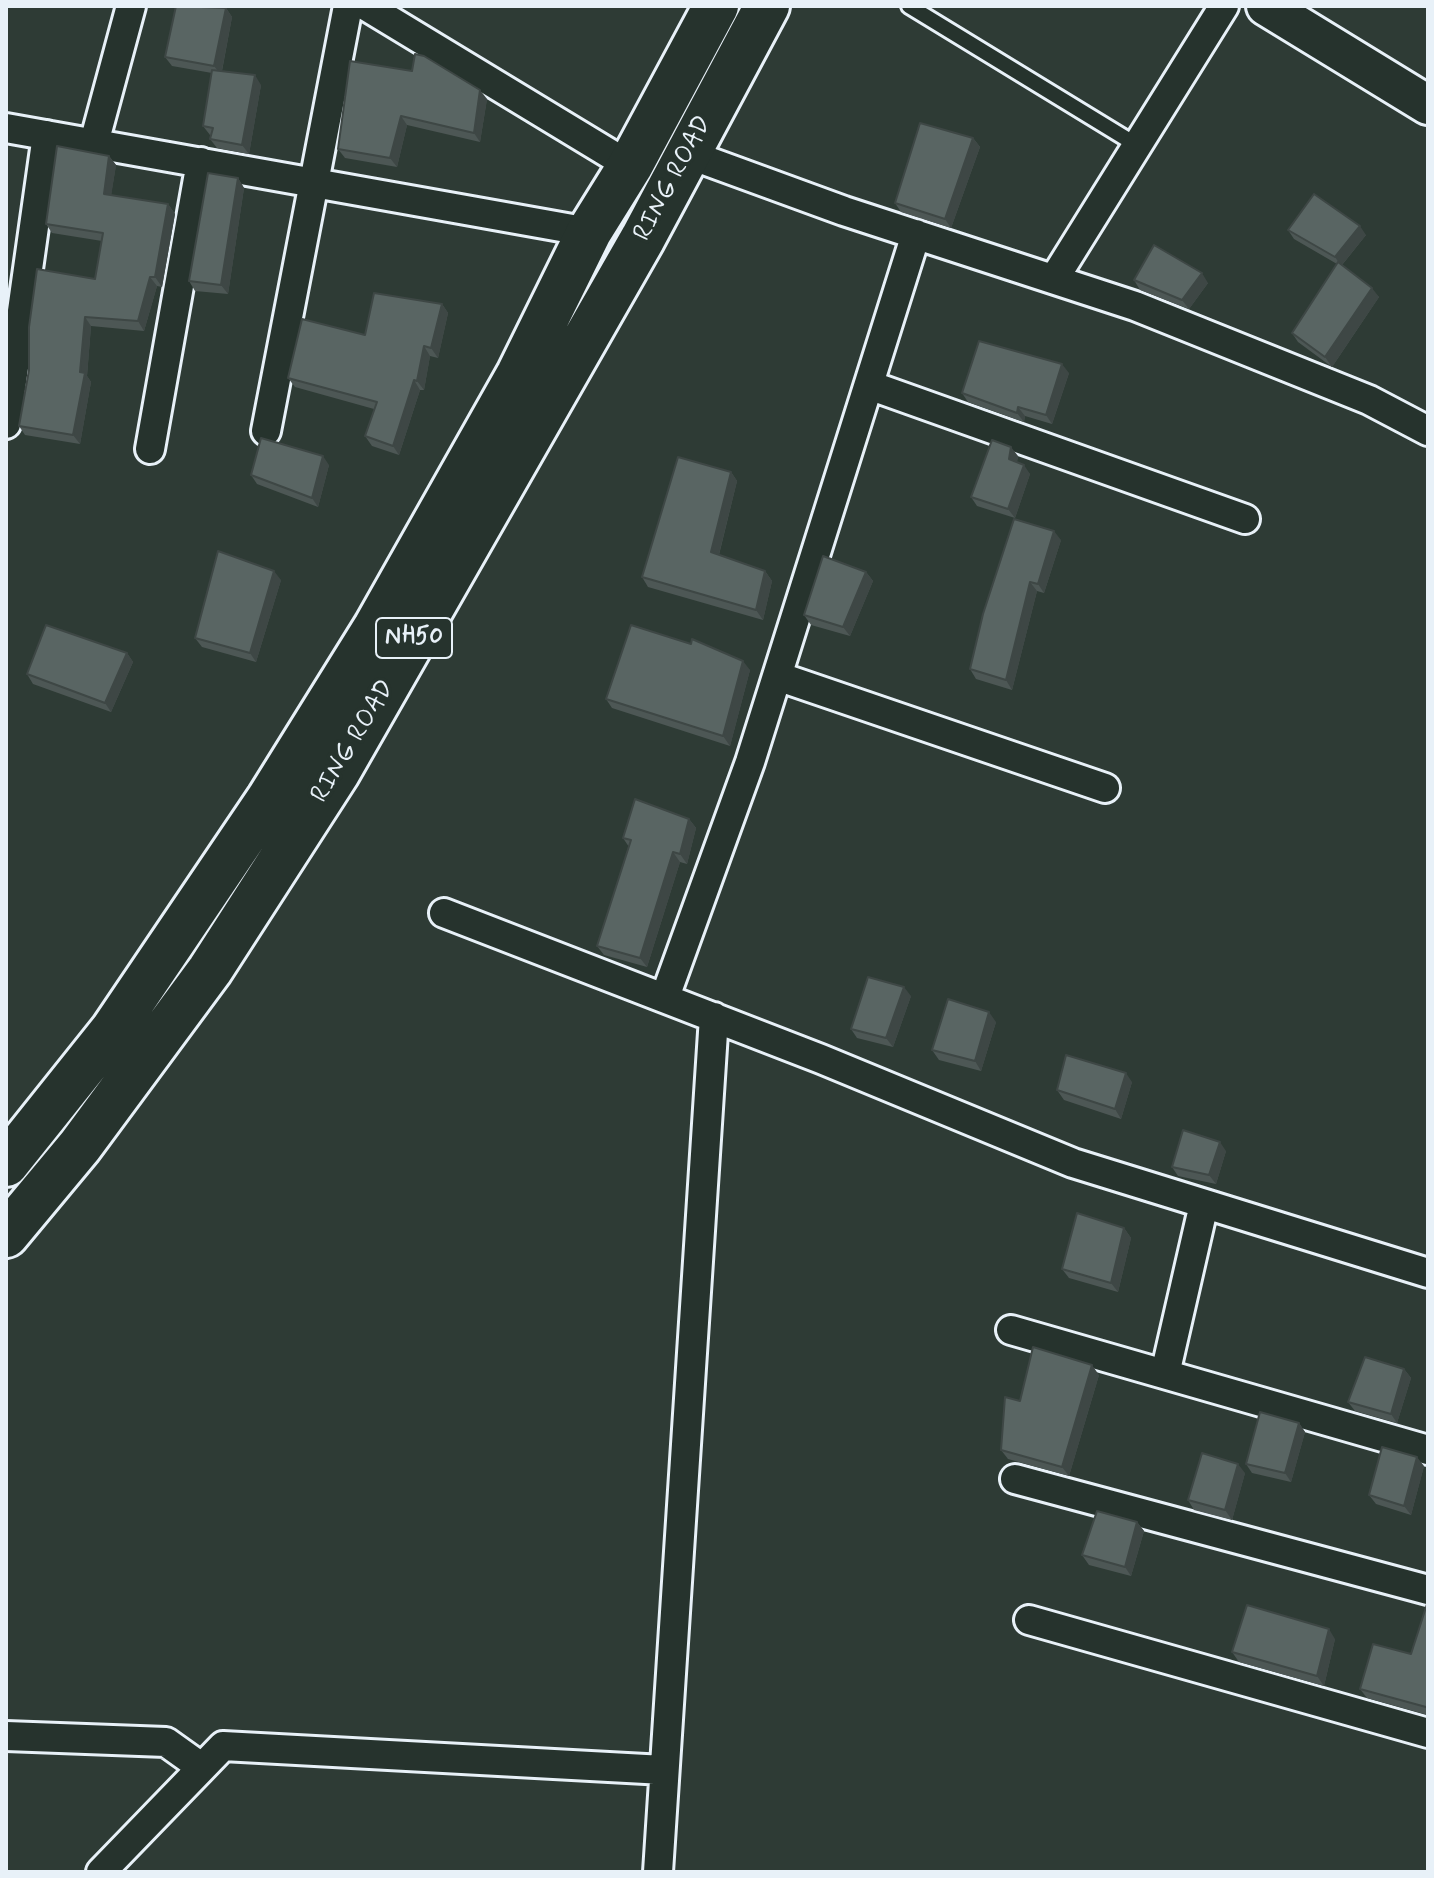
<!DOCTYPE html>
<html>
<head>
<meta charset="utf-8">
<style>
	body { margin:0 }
	#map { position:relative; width:1434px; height:1878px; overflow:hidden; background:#2e3b35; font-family:Mynerve,sans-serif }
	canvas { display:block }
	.frame { position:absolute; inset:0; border:8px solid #e8f1f8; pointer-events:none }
</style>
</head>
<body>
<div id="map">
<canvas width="1434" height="1878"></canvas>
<div class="frame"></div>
</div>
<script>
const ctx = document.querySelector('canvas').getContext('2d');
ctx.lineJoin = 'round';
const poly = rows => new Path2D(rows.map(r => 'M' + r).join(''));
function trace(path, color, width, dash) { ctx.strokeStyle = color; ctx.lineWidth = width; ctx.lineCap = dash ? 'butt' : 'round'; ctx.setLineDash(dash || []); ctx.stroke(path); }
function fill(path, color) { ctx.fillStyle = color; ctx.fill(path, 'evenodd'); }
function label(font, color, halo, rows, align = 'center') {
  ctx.font = font + ' Mynerve,sans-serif'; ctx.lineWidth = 7; ctx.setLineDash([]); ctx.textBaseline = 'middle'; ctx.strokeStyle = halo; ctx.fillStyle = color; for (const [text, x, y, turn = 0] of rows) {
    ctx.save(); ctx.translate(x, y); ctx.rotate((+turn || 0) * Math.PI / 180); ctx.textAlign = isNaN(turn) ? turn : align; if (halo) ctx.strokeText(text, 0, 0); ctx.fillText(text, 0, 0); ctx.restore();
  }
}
const lane = poly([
	[909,6,1135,144]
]);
const street = poly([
	[366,6,630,166],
	[6,128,589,232],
	[94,143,131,6],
	[688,154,844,211,1135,306,1369,400,1428,431],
	[1054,279,1224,6],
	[869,385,1245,519],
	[6,424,47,135],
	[266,431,348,6],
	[150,449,201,162],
	[777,676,1105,788],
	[444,913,821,1059,1073,1163,1428,1273],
	[665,997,750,762,916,234],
	[1011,1330,1428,1450],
	[1165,1374,1204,1204],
	[1015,1479,1428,1590],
	[1029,1620,1428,1733],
	[6,1736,166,1742,201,1767],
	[101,1872,223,1746,664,1770],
	[658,1872,714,1017]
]);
const secondary = poly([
	[1266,6,1428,105]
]);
const highway = poly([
	[6,1164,113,1030,269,799,376,627,519,374,589,232,630,166,716,6],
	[6,1235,80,1146,210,970,337,773,643,238,767,6]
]);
trace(lane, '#e8f1f8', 20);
trace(street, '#e8f1f8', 34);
trace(secondary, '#e8f1f8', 44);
trace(highway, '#e8f1f8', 50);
trace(lane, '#26332d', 14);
trace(street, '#26332d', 28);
trace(secondary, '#26332d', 38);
trace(highway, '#26332d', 44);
fill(poly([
	[226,8,232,17,222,71,261,85,249,154,217,148,210,139,211,135,210,135,203,126,212,73,172,66,165,57],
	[412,71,487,99,480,142,407,125,397,167,345,158,338,149],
	[973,138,980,147,951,228,901,212,895,203],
	[109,156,116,165,111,195,168,204,175,214,162,287,157,286,144,331,91,326,87,376,91,382,80,444,25,435,19,426,95,279,102,241,52,233,46,224],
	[238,178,244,188,228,294,195,291,189,281],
	[1288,230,1366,235,1342,265,1379,297,1332,367,1298,342,1292,333,1337,264,1294,239],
	[1134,280,1208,283,1189,309,1140,290],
	[442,304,448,313,438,358,430,356,424,390,420,390,399,455,372,446,365,436,374,409,295,387,288,378],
	[1069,373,1052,424,1025,416,1024,422,968,402,962,393],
	[1018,456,1017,462,1030,474,1015,518,977,506,971,497],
	[329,465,318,507,257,484,251,475],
	[731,472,737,481,719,555,765,571,772,581,763,620,648,587,642,577],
	[1061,540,1044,593,1037,591,1012,690,976,679,970,669,983,614],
	[866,572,873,581,850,636,811,625,804,615],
	[281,580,256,662,202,647,195,638],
	[691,644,750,670,730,746,612,708,606,699],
	[127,653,133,662,111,712,33,684,27,674],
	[689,819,696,828,687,864,680,862,647,967,604,955,597,946,629,847,623,838],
	[911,996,893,1047,857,1038,851,1029],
	[996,1022,981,1071,939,1060,932,1050],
	[1132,1082,1121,1119,1064,1100,1057,1090],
	[1226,1151,1216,1184,1178,1176,1172,1167],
	[1124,1228,1131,1238,1118,1292,1069,1278,1062,1269],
	[1404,1369,1411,1378,1397,1423,1355,1411,1348,1402],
	[1099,1375,1069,1476,1008,1459,1001,1450,1020,1401],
	[1299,1423,1305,1432,1291,1482,1252,1473,1246,1464],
	[1424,1466,1411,1515,1376,1504,1369,1495],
	[1245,1473,1232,1520,1194,1510,1188,1500],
	[1137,1522,1144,1531,1131,1576,1089,1565,1082,1555],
	[1428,1601,1428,1715,1367,1698,1360,1689,1411,1654],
	[1335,1639,1324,1686,1239,1662,1232,1652]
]), '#4d5755');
fill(poly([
	[226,8,232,17,221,75,214,66],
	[255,75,261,85,249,154,242,145],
	[480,90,487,99,480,142,474,133],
	[401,116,407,125,397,167,390,158],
	[973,138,980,147,951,228,945,219],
	[109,156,116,165,110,203,104,194],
	[238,178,244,188,228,294,221,285],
	[168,204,175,214,162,287,155,277],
	[1360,226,1366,235,1341,266,1335,257],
	[1202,273,1208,283,1189,309,1182,300],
	[150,277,157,286,144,331,138,321],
	[1372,288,1379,297,1332,367,1325,357],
	[442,304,448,313,438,358,431,348],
	[85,317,91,326,87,376,91,382,80,444,73,435],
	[424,346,430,356,424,390,417,381],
	[1062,364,1069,373,1052,424,1046,415],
	[414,380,420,390,399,455,393,446],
	[1018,407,1025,416,1024,422,1017,413],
	[1011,447,1018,456,1015,468,1009,459],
	[323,456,329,465,318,507,312,498],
	[1024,465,1030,474,1015,518,1008,509],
	[731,472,737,481,717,562,711,552],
	[1054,531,1061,540,1044,593,1038,584],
	[274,571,281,580,256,662,250,653],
	[765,571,772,581,763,620,756,610],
	[866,572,873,581,850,636,843,627],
	[1030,582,1037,591,1012,690,1006,680],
	[127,653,133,662,111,712,105,703],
	[743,661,750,670,730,746,723,736],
	[689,819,696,828,687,864,680,854],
	[673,852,680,862,647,967,640,958],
	[904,987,911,996,893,1047,886,1038],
	[989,1012,996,1022,981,1071,975,1061],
	[1126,1073,1132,1082,1121,1119,1115,1109],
	[1220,1142,1226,1151,1216,1184,1209,1175],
	[1124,1228,1131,1238,1118,1292,1111,1283],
	[1092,1365,1099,1375,1069,1476,1062,1467],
	[1404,1369,1411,1378,1397,1423,1391,1414],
	[1299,1423,1305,1432,1291,1482,1285,1473],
	[1417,1457,1424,1466,1411,1515,1404,1506],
	[1238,1464,1245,1473,1232,1520,1225,1510],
	[1137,1522,1144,1531,1131,1576,1125,1567],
	[1329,1629,1335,1639,1324,1686,1317,1676]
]), '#3e4745');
const building = poly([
	[176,6,226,8,214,66,165,57,176,6],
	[415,54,424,56,480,90,474,133,401,116,390,158,338,149,350,61,412,71,415,54],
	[212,70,255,75,242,145,210,139,213,128,203,126,212,70],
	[920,123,973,138,945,219,895,203,920,123],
	[57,146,109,156,104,194,168,204,155,277,150,277,138,321,85,317,80,372,85,373,73,435,19,426,29,370,29,327,37,269,95,279,103,233,46,224,57,146],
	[208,173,238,178,221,285,189,281,208,173],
	[1314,194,1360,226,1335,257,1288,230,1314,194],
	[1154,245,1202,273,1182,300,1134,280,1154,245],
	[1338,262,1372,288,1325,357,1292,333,1338,262],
	[374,293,442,304,431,348,424,346,417,381,414,380,393,446,365,436,377,402,288,378,302,319,365,335,374,293],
	[979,341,1062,364,1046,415,1018,407,1017,413,962,393,979,341],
	[261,438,323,456,312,498,251,475,261,438],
	[992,440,1011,447,1009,459,1024,465,1008,509,971,497,992,440],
	[678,457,731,472,711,552,765,571,756,610,642,577,678,457],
	[1014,519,1054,531,1038,584,1030,582,1006,680,970,669,983,614,1014,519],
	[218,551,274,571,250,653,195,638,218,551],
	[823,556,866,572,843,627,804,615,823,556],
	[46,625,127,653,105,703,27,674,46,625],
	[631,625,691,644,692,639,743,661,723,736,606,699,631,625],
	[635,799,689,819,680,854,673,852,640,958,597,946,631,840,623,838,635,799],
	[868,977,904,987,886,1038,851,1029,868,977],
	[948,999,989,1012,975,1061,932,1050,948,999],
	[1066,1055,1126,1073,1115,1109,1057,1090,1066,1055],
	[1183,1130,1220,1142,1209,1175,1172,1167,1183,1130],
	[1077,1213,1124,1228,1111,1283,1062,1269,1077,1213],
	[1033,1347,1092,1365,1062,1467,1001,1450,1005,1397,1020,1401,1033,1347],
	[1365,1357,1404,1369,1391,1414,1348,1402,1365,1357],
	[1260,1412,1299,1423,1285,1473,1246,1464,1260,1412],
	[1382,1447,1417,1457,1404,1506,1369,1495,1382,1447],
	[1202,1453,1238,1464,1225,1510,1188,1500,1202,1453],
	[1097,1511,1137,1522,1125,1567,1082,1555,1097,1511],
	[1428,1601,1428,1709,1426,1707,1360,1689,1373,1644,1411,1654,1428,1601],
	[1247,1605,1329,1629,1317,1676,1232,1652,1247,1605]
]);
fill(building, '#596563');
trace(building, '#3e4745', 2);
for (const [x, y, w] of [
	[414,638,76]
]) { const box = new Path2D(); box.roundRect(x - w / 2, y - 20, w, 40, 6); ctx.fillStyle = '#26332d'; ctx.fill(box); trace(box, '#e8f1f8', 2); }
label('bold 24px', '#e8f1f8', null, [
	["NH50",414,638]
]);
label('26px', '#e8f1f8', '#26332d', [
	["RING ROAD",674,179,-62],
	["RING ROAD",354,742,-59]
]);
</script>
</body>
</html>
